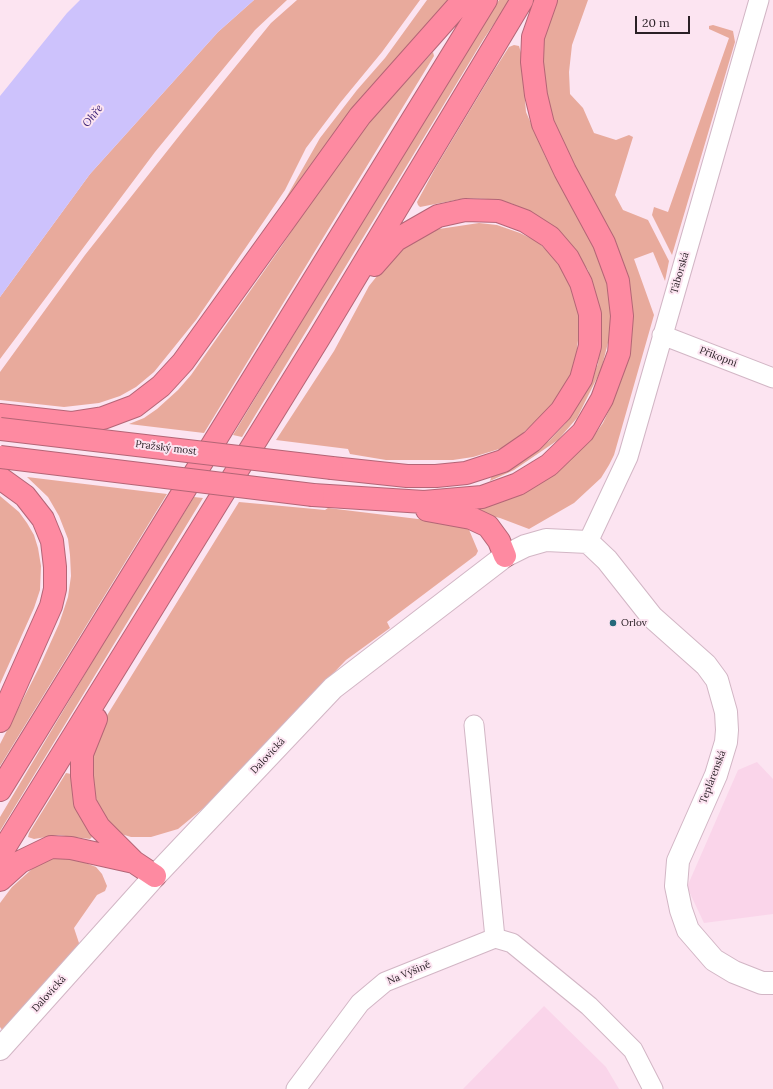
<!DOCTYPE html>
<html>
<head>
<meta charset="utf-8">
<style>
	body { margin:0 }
	#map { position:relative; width:773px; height:1089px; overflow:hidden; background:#fce4f1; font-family:Lora,serif }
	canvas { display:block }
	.scale { position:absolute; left:635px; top:16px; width:55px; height:18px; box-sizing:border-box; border:2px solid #2a2026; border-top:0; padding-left:5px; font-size:12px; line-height:14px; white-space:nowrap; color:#2a2026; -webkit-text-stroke:3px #fce4f1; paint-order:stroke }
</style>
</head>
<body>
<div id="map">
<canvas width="773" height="1089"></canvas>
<div class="scale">20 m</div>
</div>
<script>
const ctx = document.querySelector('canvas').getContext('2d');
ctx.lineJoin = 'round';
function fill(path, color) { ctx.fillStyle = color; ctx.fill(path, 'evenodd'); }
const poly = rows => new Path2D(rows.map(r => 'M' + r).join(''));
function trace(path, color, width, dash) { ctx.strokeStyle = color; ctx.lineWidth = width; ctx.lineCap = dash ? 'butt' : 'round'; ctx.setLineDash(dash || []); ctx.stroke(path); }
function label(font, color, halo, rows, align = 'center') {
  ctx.font = font + ' Lora,serif'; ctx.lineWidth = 4; ctx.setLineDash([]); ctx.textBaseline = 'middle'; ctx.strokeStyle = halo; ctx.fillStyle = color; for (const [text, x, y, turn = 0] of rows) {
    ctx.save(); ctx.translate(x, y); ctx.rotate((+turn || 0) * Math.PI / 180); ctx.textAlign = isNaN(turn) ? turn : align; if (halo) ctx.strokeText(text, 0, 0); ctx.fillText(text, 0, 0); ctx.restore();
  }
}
fill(poly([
	[757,762,773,779,773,914,704,923,687,887,738,770],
	[544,1006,606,1067,619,1089,463,1089]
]), '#fad5ea');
fill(poly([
	[254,0,287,0,255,30,155,152,0,359,0,297,90,174,218,32],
	[297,0,420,0,382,52,340,103,306,148,285,190,264,221,196,320,154,372,136,387,120,396,99,403,64,407,0,400,0,372,85,255,183,131,271,23],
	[427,0,449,0,278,212,320,138,357,90,385,58],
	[499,0,510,0,483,40,242,437,233,435,459,61],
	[553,0,588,0,572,45,569,72,570,94,583,108,594,133,616,140,629,135,633,137,615,195,623,210,648,220,669,261,665,281,653,252,634,259,654,315,614,455,609,465,601,478,574,503,529,529,500,518,474,512,473,506,493,503,525,493,591,440,603,423,611,406,622,378,629,347,628,289,616,242,570,158,549,110,541,45],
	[713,25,733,31,735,42,672,255,652,215,654,207,668,212,729,38,709,29,709,26],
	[514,45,519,46,521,53,526,112,545,156,599,256,607,281,610,310,610,335,601,370,577,418,558,440,514,470,490,481,492,475,508,469,549,441,565,424,575,410,588,387,598,364,602,319,588,270,572,247,553,227,539,217,513,204,488,199,466,198,420,207,418,205,417,202,436,167,493,72,509,47],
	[433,52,434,56,204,433,129,424,144,418,157,409,178,390,191,375,281,247,343,153,379,111],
	[479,223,497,225,520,233,538,242,551,255,565,273,578,304,580,323,576,358,571,376,552,406,509,446,473,457,453,460,386,460,350,454,348,449,276,440,334,351,369,286,389,261,405,246,421,236,439,229],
	[27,477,167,494,0,766,0,744,40,666,59,624,68,597,71,576,70,555,68,539,59,516,48,497],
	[0,496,19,512,27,523,34,535,38,548,41,566,40,590,34,608,0,684],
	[194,497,203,498,0,831,0,817,116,622],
	[239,502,325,510,328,508,467,525,478,551,476,555,387,622,390,628,346,660,206,806,178,829,151,837,131,837,118,833,108,823,100,810,94,792,90,771,94,749,106,717],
	[66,773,71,774,76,800,92,837,90,839,58,835,34,839,28,837,29,833],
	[60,857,78,860,96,867,102,874,107,886,105,891,97,895,74,928,80,946,3,1031,0,1027,0,903,12,887,32,869,43,861]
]), '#e8aa9c');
fill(poly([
	[80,0,254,0,218,32,90,174,0,297,0,96,67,13]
]), '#cdc2fc');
const street = poly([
	[662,335,773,378],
	[588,542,628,457,759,0],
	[474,725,495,938],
	[296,1089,360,1003,385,982,495,938,512,943,589,1006,633,1050,653,1089]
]);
const secondary = poly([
	[0,1049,155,876,333,688,505,556,525,546,546,540,588,542,607,560,652,617,706,665,717,680,726,712,727,730,726,742,716,775,678,861,676,886,681,910,688,930,714,960,734,972,762,983,773,983]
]);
const highway = poly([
	[0,415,71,423,103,418,135,406,161,386,183,362,360,116,463,0],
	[332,468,407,476,436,476,466,473,503,461,532,441,561,411,581,379,590,346,590,314,581,283,568,258,550,237,525,221,498,211,465,210,438,216,396,240,374,265],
	[0,478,25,496,43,519,52,541,55,567,55,589,51,606,0,721],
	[313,495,424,502,482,497,518,484,549,465,583,432,602,399,619,353,622,316,618,281,604,243,565,171,543,124,536,95,532,62,533,37,546,0],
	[427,510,471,518,488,526,499,541,505,556],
	[96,719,82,754,82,776,85,803,99,827,134,862,155,876],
	[0,790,486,0],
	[0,855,319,338,522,0],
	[0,880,20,862,51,847,71,848,134,862]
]);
trace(street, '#d2b6c5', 21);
trace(secondary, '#d2b6c5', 24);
trace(highway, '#b46576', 24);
trace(street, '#fff', 19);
trace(secondary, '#fff', 22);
trace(highway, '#fe8aa1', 22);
const highwayBridge = poly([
	[0,429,332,468],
	[0,457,313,495]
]);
trace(highwayBridge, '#b46576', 24, []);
trace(highwayBridge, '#fe8aa1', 22);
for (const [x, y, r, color] of [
	[613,623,4,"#25687a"]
]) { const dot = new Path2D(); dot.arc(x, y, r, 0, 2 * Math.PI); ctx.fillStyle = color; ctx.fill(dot); trace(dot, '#fce4f1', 1.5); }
label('10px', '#2a2026', '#fce4f1', [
	["Táborská",680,273,-74],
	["Příkopní",718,357,21],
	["Pražský most",166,448,7],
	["Dalovická",268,756,-47],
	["Teplárenská",713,777,-69],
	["Na Výšině",409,973,-23],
	["Dalovická",49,994,-48]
]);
label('10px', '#2a2026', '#fce4f1', [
	["Orlov",621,623]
], 'left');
label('italic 11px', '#422779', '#fce4f1', [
	["Ohře",93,116,-51]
]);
</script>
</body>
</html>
